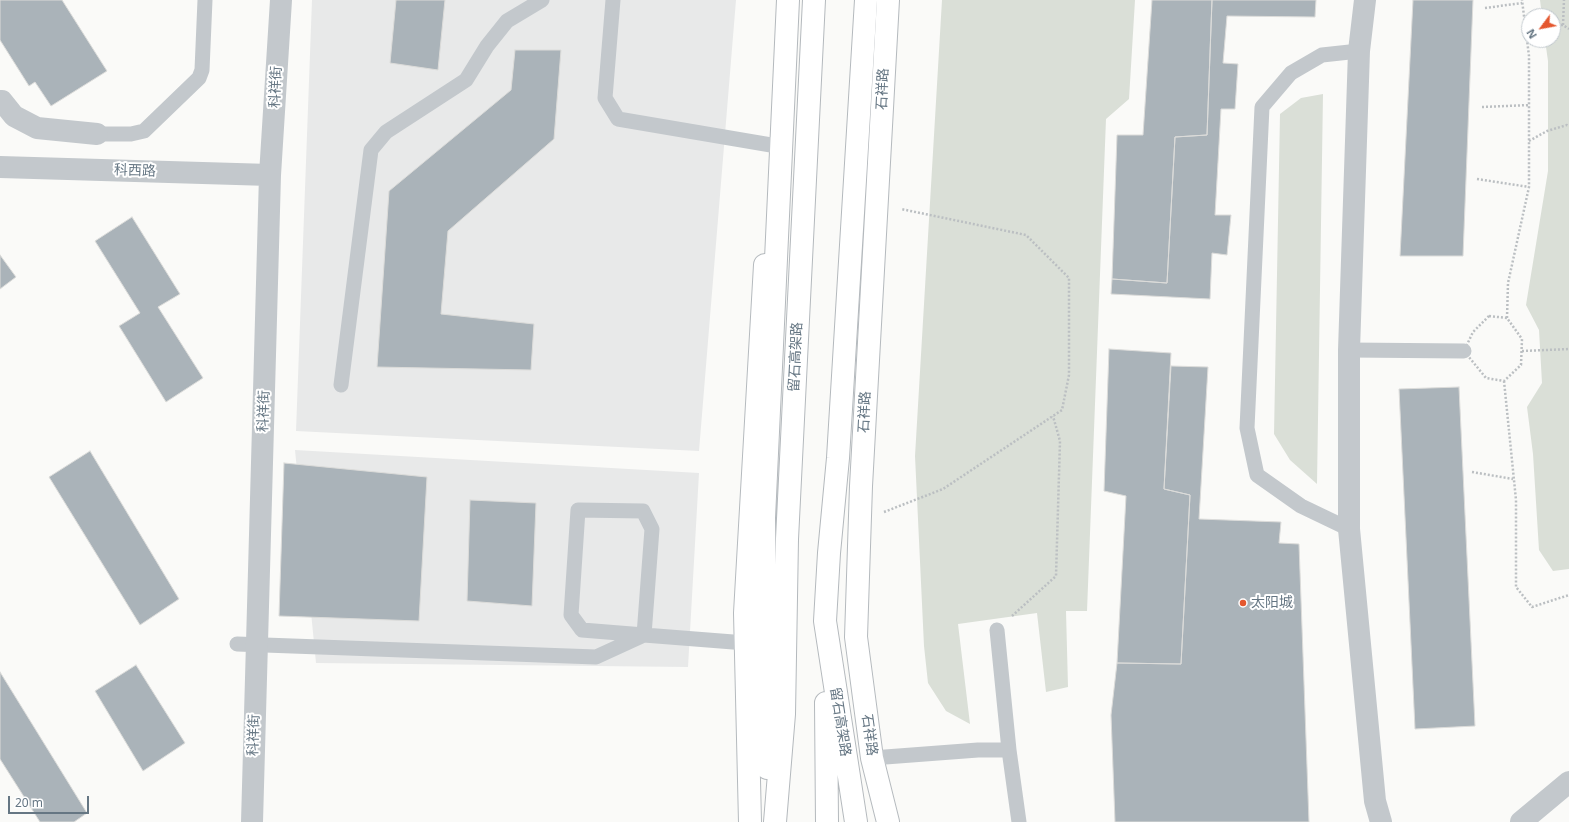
<!DOCTYPE html>
<html>
<head>
<meta charset="utf-8">
<style>
	body { margin:0 }
	#map { position:relative; width:1569px; height:822px; overflow:hidden; background:#fafaf8; font-family:"Noto Sans",sans-serif }
	canvas { display:block }
	.north { position:absolute; left:1521px; top:8px; width:40px; height:40px; box-sizing:border-box; background:#fff; border:1px solid #c1c8cd; border-radius:50%; rotate:238deg; font-size:11px; font-weight:700; line-height:16px; text-align:center; color:#657683 }
	.north::after { content:''; display:block; margin:auto; width:14px; height:18px; background:#e4572e; clip-path:polygon(50% 0,100% 100%,50% 72%,0 100%) }
	.scale { position:absolute; left:8px; top:796px; width:81px; height:18px; box-sizing:border-box; border:2px solid #657683; border-top:0; padding-left:5px; font-size:12px; line-height:14px; white-space:nowrap; color:#657683; -webkit-text-stroke:3px #fff; paint-order:stroke }
</style>
</head>
<body>
<div id="map">
<canvas width="1569" height="822"></canvas>
<div class="north">N</div>
<div class="scale">20 m</div>
</div>
<script>
const ctx = document.querySelector('canvas').getContext('2d');
ctx.lineJoin = 'round';
function fill(path, color) { ctx.fillStyle = color; ctx.fill(path, 'evenodd'); }
const poly = rows => new Path2D(rows.map(r => 'M' + r).join(''));
function trace(path, color, width, dash) { ctx.strokeStyle = color; ctx.lineWidth = width; ctx.lineCap = dash ? 'butt' : 'round'; ctx.setLineDash(dash || []); ctx.stroke(path); }
function label(font, color, halo, rows, align = 'center') {
  ctx.font = font + ' "Noto Sans","Noto Sans SC",sans-serif'; ctx.lineWidth = 4; ctx.setLineDash([]); ctx.textBaseline = 'middle'; ctx.strokeStyle = halo; ctx.fillStyle = color; for (const [text, x, y, turn = 0] of rows) {
    ctx.save(); ctx.translate(x, y); ctx.rotate((+turn || 0) * Math.PI / 180); ctx.textAlign = isNaN(turn) ? turn : align; if (halo) ctx.strokeText(text, 0, 0); ctx.fillText(text, 0, 0); ctx.restore();
  }
}
fill(poly([
	[312,0,736,0,699,451,296,431],
	[295,450,699,473,688,667,316,663]
]), '#e8e9e9');
fill(poly([
	[942,0,1135,0,1129,99,1106,119,1087,611,1066,611,1068,687,1046,692,1037,613,958,624,970,724,946,711,928,683,924,646,915,456],
	[1540,0,1569,0,1569,569,1553,571,1539,550,1533,454,1527,407,1542,383,1539,330,1526,305,1548,171,1548,61,1545,40,1553,40,1553,16,1542,16],
	[1323,94,1317,484,1290,460,1274,434,1280,114,1301,98]
]), '#dadfd7');
const building = poly([
	[0,0,62,0,107,71,51,106,35,82,29,86,0,40,0,0],
	[396,0,445,0,438,70,390,63,396,0],
	[1152,0,1212,0,1207,135,1175,137,1167,283,1112,279,1117,135,1143,135,1152,0],
	[1212,0,1316,0,1315,17,1227,16,1223,63,1238,64,1235,109,1221,109,1215,215,1231,215,1227,255,1212,253,1210,299,1111,294,1112,279,1167,283,1175,137,1207,135,1212,0],
	[1413,0,1473,0,1463,256,1400,256,1413,0],
	[515,50,561,50,554,139,448,231,441,314,534,324,531,370,377,367,389,191,511,90,515,50],
	[132,217,180,294,158,307,203,378,166,402,119,326,140,313,95,241,132,217],
	[0,255,16,277,0,289,0,255],
	[1109,349,1171,353,1164,489,1190,495,1181,664,1117,663,1126,496,1104,491,1109,349],
	[1171,366,1208,367,1199,519,1281,522,1279,543,1299,544,1309,822,1115,822,1111,715,1117,663,1181,664,1190,495,1164,489,1171,366],
	[1459,387,1475,726,1415,729,1399,389,1459,387],
	[90,451,179,599,140,625,49,477,90,451],
	[284,463,427,477,419,621,279,616,284,463],
	[470,500,536,503,532,606,467,601,470,500],
	[136,665,185,743,143,771,95,691,136,665],
	[0,672,87,813,74,822,40,822,0,759,0,672]
]);
fill(building, '#aab3b9');
trace(building, '#dcdcda', 1);
const primary = poly([
	[888,0,861,486,856,637,872,758,888,822],
	[750,822,745,613,765,265]
]);
const highway = poly([
	[826,703,827,822],
	[767,768,764,518,788,0],
	[775,822,784,714,787,539,814,0],
	[856,822,825,621,829,553,838,458,866,0]
]);
trace(primary, '#b5babe', 24);
trace(highway, '#b4b9bd', 24);
trace(poly([
	[1485,8,1522,3],
	[1553,25,1563,25,1569,29],
	[1563,25,1564,0],
	[1482,107,1530,105],
	[1529,141,1547,131,1567,125,1569,126],
	[1477,179,1529,187],
	[1489,316,1507,318,1522,339,1521,365,1504,381,1486,378,1464,351,1473,332,1489,316],
	[1507,318,1508,283,1529,187,1529,56,1522,0],
	[1522,351,1569,349],
	[1504,381,1516,500,1516,587,1532,607,1569,595],
	[1472,472,1513,479],
	[884,512,943,489,1062,410,1069,375,1069,278,1026,235,901,209],
	[1012,616,1056,576,1060,441,1053,416]
]), '#bbbfc2', 2.5, [2, 2]);
trace(poly([
	[613,0,605,98,618,119,771,145],
	[97,134,131,134,144,131,199,78,202,70,205,0],
	[1349,350,1464,351],
	[341,385,371,150,386,132,466,80,487,46,507,21,542,0],
	[1349,529,1301,506,1257,475,1247,428,1262,107,1291,73,1322,55,1359,51],
	[997,630,1009,750],
	[237,644,596,657,644,635,652,529,643,511,578,510,571,615,582,630,644,635,746,643],
	[872,758,978,750,1009,750,1019,822]
]), '#c3c8cc', 15);
trace(poly([
	[1365,0,1359,51,1349,350,1349,529,1375,801,1381,822],
	[0,101,2,101,14,116,37,128,97,134],
	[0,167,270,175],
	[252,822,270,175,281,0],
	[1521,822,1569,782]
]), '#c3c8cc', 22);
trace(primary, '#fff', 22);
trace(highway, '#fff', 22);
for (const [x, y, r, color] of [
	[1243,603,4,"#e4572e"]
]) { const dot = new Path2D(); dot.arc(x, y, r, 0, 2 * Math.PI); ctx.fillStyle = color; ctx.fill(dot); trace(dot, '#fff', 1.5); }
label('14px', '#657683', '#fff', [
	["科祥街",276,87,-87],
	["石祥路",883,89,-87],
	["科西路",135,171,2],
	["留石高架路",796,357,-87],
	["科祥街",264,411,-88],
	["石祥路",865,412,-87],
	["留石高架路",840,722,81],
	["科祥街",254,735,-88],
	["石祥路",869,735,82]
]);
label('14px', '#657683', '#fff', [
	["太阳城",1251,603]
], 'left');
</script>
</body>
</html>
